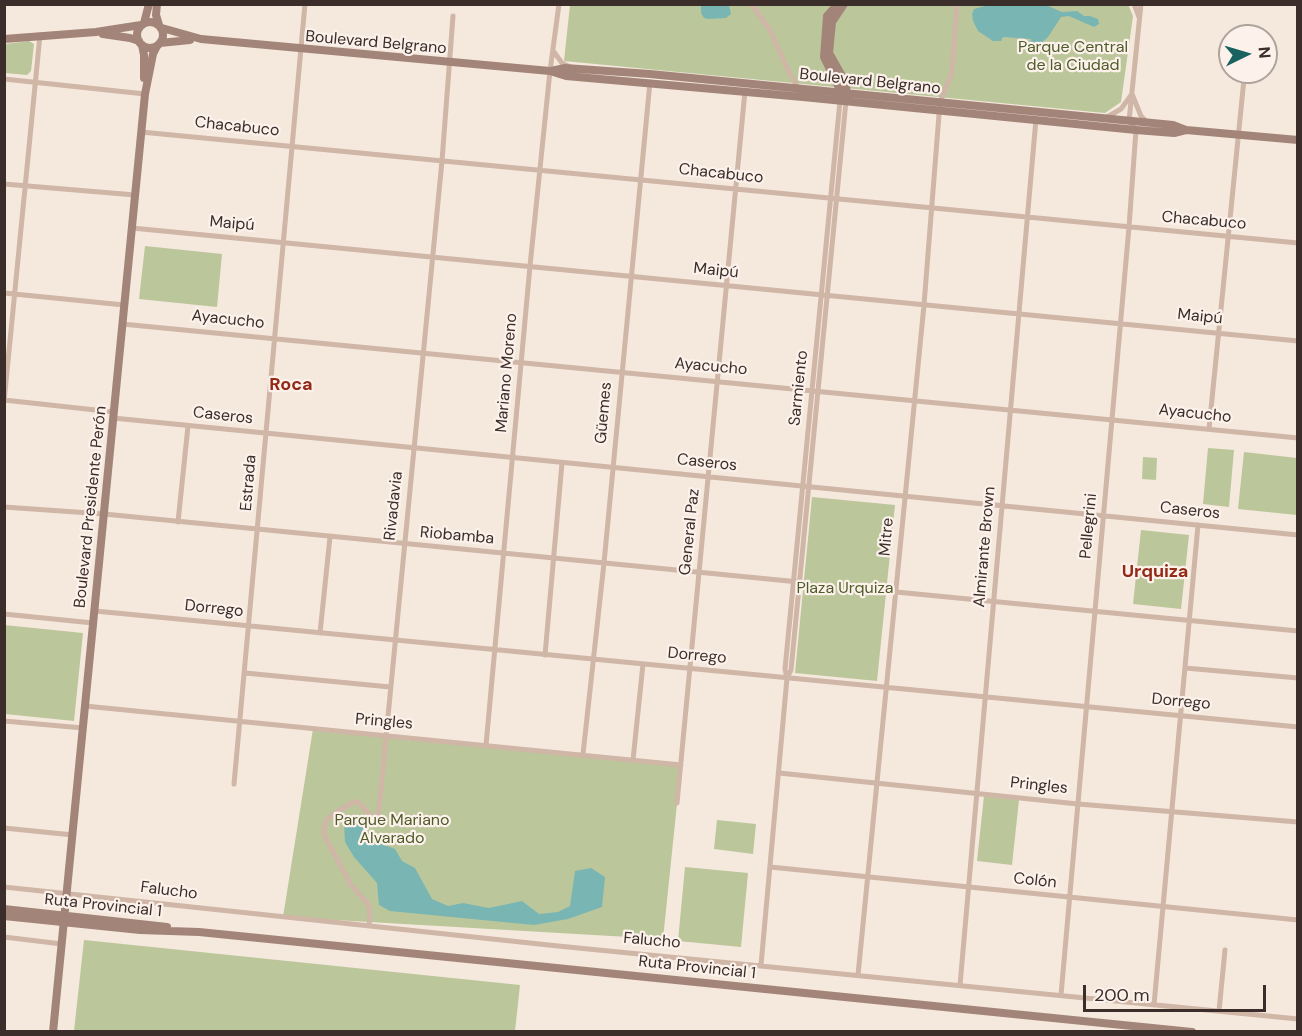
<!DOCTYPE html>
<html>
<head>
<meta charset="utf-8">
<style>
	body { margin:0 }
	#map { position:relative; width:1302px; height:1036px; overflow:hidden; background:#f5e8dd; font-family:"DM Sans",sans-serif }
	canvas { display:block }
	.frame { position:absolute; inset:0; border:6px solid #3b2d29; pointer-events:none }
	.north { position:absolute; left:1218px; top:24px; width:60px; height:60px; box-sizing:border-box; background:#fcf2eb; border:2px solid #afa39d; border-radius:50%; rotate:85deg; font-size:16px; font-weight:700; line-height:24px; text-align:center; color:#3b2d29 }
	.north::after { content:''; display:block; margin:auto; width:21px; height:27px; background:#196260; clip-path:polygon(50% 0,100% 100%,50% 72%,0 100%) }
	.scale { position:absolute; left:1083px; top:985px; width:183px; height:27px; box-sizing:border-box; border:3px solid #3b2d29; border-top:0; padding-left:8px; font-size:18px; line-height:21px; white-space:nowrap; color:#3b2d29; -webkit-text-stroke:4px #fcf2eb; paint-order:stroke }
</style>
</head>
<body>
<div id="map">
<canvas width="1302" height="1036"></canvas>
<div class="frame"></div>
<div class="north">N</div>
<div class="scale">200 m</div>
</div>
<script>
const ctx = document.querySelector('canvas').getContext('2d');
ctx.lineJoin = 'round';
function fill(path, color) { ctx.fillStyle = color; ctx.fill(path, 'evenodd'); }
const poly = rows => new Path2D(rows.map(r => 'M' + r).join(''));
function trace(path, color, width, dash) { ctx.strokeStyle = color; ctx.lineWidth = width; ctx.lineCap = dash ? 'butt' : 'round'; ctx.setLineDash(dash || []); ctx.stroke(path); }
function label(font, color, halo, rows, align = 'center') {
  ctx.font = font + ' "DM Sans",sans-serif'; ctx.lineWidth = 4.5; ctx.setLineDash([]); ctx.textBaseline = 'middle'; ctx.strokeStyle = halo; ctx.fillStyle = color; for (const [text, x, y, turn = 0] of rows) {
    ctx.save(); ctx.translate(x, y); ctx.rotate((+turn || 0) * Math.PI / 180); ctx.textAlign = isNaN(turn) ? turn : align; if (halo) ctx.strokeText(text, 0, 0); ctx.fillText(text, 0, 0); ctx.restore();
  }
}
fill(poly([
	[1128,4,1133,16,1121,102,1105,113,564,61,570,5],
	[29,41,34,44,31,71,27,75,5,73,5,44],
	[145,246,222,254,217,307,139,299],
	[1208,448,1234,450,1229,507,1203,504],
	[1244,452,1297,458,1297,515,1238,509],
	[1143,457,1157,458,1156,480,1142,479],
	[812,497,895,505,877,681,795,673],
	[1141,530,1189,535,1181,609,1133,604],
	[4,625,83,633,74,721,5,714],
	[313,729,681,765,663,939,283,917],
	[984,796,1019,800,1012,865,977,861],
	[717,820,756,824,753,854,714,849],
	[685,867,748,873,741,947,678,941],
	[84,940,520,985,515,1031,74,1031]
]), '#bcc69b');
fill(poly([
	[992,4,1046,5,1062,12,1077,11,1084,16,1090,16,1098,19,1099,24,1094,27,1069,16,1061,17,1048,37,1035,48,1030,48,1031,39,1003,37,1001,41,993,41,978,31,973,21,972,14,974,9],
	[729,5,731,14,726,18,708,19,704,18,701,13,701,5],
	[353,816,379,843,395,849,402,861,415,868,432,899,448,906,463,903,489,908,522,901,539,914,558,912,570,906,575,871,591,868,605,877,602,907,568,919,534,925,390,911,379,905,377,883,354,857,345,842,344,823]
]), '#79b6b3');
trace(poly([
	[751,4,770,30,787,68,803,97],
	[1134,4,1139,17],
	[554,52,562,63,570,67],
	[4,79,145,94],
	[1107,117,1121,109,1132,94,1141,116,1147,122],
	[141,132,1298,243],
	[4,184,135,195],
	[132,228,1298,341],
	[4,293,124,305],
	[122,324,1298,438],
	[4,400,114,412],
	[4,402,40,35],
	[113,418,1298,535],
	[1209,429,1244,79],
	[4,507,104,514,799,582],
	[178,522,188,426],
	[896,592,1298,631],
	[95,611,1298,727],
	[4,614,93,623],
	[320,633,330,537],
	[545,655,562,463],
	[1185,668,1298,678],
	[245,673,390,687],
	[787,678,791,670,846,101],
	[85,706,681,765],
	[4,721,83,728],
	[486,745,530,266,550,71,559,4],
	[583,754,604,563,650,82],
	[633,760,643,664],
	[779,773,1078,804,1298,822],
	[234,784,305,4],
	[677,803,745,91],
	[4,828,73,835],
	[770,867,1298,920],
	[4,887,558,946,1298,1019],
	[369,926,370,913,368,904,351,885,324,835,324,828,326,821,332,815,353,802,358,802,370,815,375,817,377,816,379,809,442,161,453,16],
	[4,937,62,944],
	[761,965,787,678,785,669,840,101],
	[858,975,924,305,940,102,952,72,957,4],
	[960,985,1036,119],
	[1061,995,1129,227,1136,130,1129,121,1141,4],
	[1154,1005,1198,525],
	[1219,1011,1225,950]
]), '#cfb6a7', 5);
trace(poly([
	[157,4,156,15,159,25],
	[838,4,827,16,824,57,839,88,840,97],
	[844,4,832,22,829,53,846,83,847,96],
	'137 35a13 13 0 1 1 26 0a13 13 0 1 1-26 0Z',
	[144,23,149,4],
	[162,28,201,39,550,71,566,76,803,97,1136,130,1174,133,1186,130],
	[103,34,130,38,139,41],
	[4,39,96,32,141,25],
	[160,43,190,40],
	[142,45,144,55,144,78],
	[551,71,565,68,650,74,1173,125,1186,130,1298,140],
	[4,909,167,927],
	[4,916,140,930,199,932,1192,1032],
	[53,1032,145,94,153,54,157,46]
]), '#a38478', 8);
label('16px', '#3b2d29', '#fcf2eb', [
	["Boulevard Belgrano",376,43,5],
	["Boulevard Belgrano",870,82,6],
	["Chacabuco",237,127,6],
	["Chacabuco",721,174,6],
	["Chacabuco",1204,221,5],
	["Maipú",232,224,5],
	["Maipú",716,271,6],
	["Maipú",1200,317,6],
	["Ayacucho",228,320,6],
	["Ayacucho",711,367,5],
	["Mariano Moreno",507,373,-85],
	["Sarmiento",799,388,-84],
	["Güemes",604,413,-85],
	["Ayacucho",1195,414,6],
	["Caseros",223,416,6],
	["Caseros",707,463,6],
	["Estrada",249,483,-85],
	["Rivadavia",394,506,-84],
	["Boulevard Presidente Perón",91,507,-84],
	["Caseros",1190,511,6],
	["Pellegrini",1089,526,-85],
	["General Paz",690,532,-84],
	["Riobamba",457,536,5],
	["Mitre",887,537,-85],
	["Almirante Brown",985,547,-85],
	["Dorrego",214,609,6],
	["Dorrego",697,656,5],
	["Dorrego",1181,702,5],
	["Pringles",384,722,5],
	["Pringles",1039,786,6],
	["Colón",1035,881,6],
	["Falucho",169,891,7],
	["Ruta Provincial 1",103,906,6],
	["Falucho",652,941,5],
	["Ruta Provincial 1",697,968,6]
]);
label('16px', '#4e5c29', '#fcf2eb', [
	["Parque Central",1073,48],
	["de la Ciudad",1073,66],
	["Plaza Urquiza",845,589],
	["Parque Mariano",392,821],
	["Alvarado",392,839]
]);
label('bold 18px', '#932a18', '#fcf2eb', [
	["Roca",291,385],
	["Urquiza",1155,572]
]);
</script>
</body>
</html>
